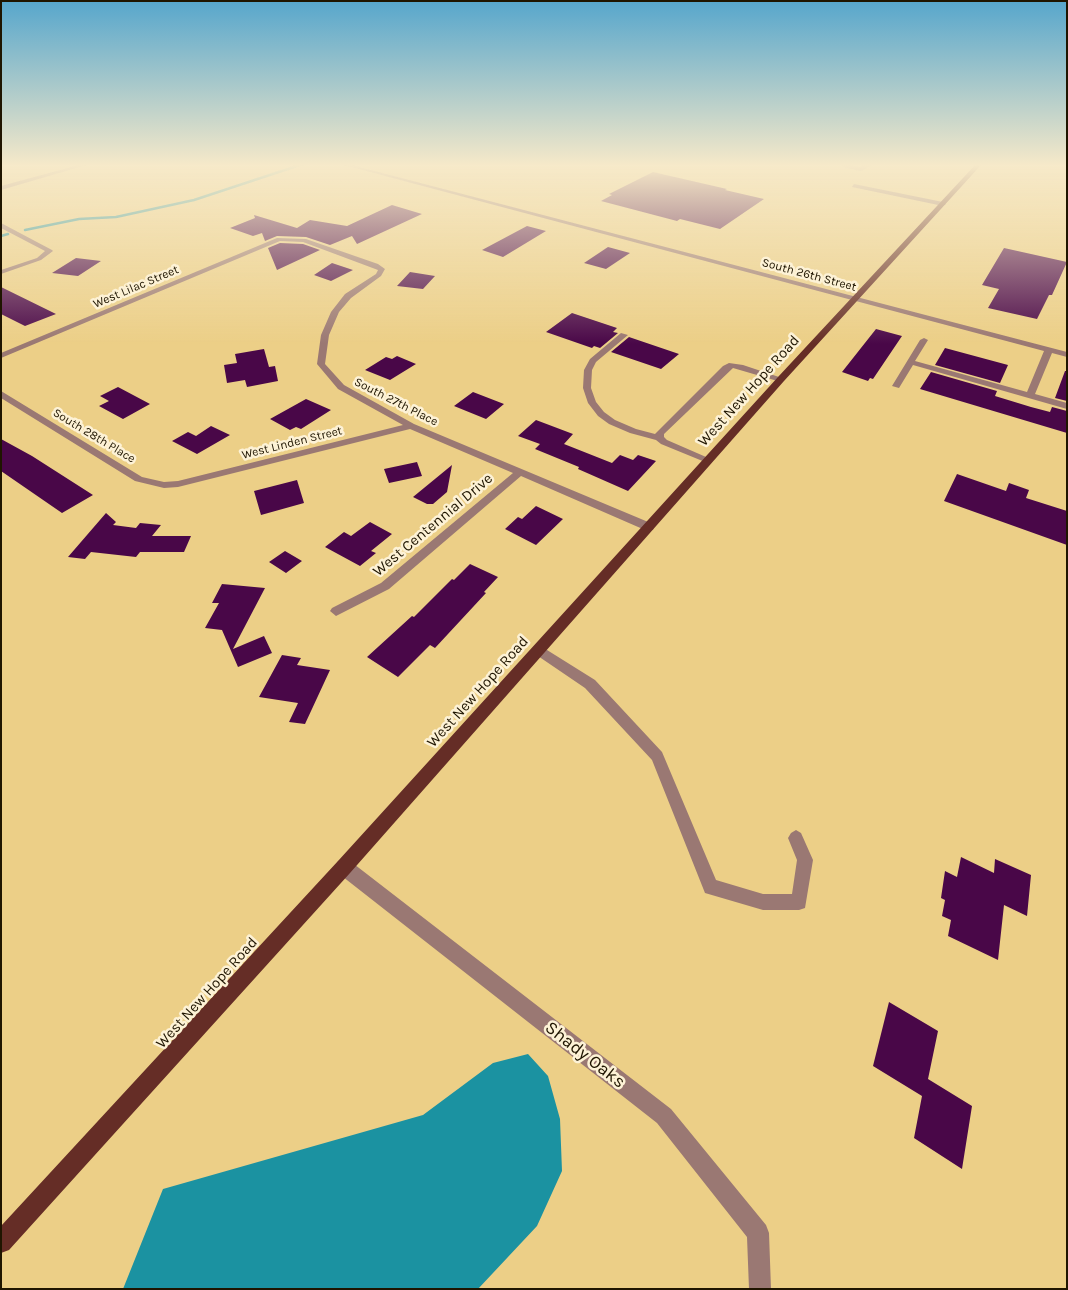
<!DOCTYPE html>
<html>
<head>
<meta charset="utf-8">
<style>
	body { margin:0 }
	#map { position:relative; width:1068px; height:1290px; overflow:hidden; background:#eccf87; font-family:Karla,sans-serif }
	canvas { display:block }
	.frame { position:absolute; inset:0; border:2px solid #1f1500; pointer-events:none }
</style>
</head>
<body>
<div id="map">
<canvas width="1068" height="1290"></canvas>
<div class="frame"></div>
</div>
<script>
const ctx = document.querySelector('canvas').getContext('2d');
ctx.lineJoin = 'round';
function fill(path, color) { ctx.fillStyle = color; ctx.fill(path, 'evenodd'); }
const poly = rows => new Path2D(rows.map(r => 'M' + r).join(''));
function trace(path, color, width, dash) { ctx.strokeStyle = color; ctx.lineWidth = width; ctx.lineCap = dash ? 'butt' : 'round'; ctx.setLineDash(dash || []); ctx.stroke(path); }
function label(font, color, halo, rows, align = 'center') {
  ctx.font = font + ' Karla,sans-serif'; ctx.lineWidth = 5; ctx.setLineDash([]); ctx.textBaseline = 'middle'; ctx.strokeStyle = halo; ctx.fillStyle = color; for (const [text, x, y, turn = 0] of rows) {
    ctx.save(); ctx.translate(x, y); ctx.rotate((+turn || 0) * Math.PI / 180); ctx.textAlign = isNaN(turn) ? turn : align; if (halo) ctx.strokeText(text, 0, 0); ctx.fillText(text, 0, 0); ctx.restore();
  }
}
fill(poly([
	[528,1054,548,1076,560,1119,562,1171,537,1226,478,1289,123,1289,163,1189,423,1115,493,1063]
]), '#1b92a1');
trace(poly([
	[25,230,79,219,116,217,194,200,303,164],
	[1,236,8,234]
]), '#1b92a1', 2.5);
fill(poly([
	[653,172,727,189,725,190,764,199,720,229,680,219,677,221,601,201,612,195,609,194],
	[392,205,422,214,357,244,352,236,330,245,306,237,277,236,265,241,262,233,253,236,230,228,255,218,254,215,297,228,310,220,347,226],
	[527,226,546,231,503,257,482,250],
	[280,243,303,244,320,250,277,270,268,248],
	[608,247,630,253,606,269,584,263],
	[1004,248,1067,262,1052,295,1049,295,1037,319,988,308,999,289,982,285],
	[76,258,101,261,78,276,52,273],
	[332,263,353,270,331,281,314,275],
	[410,272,435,276,423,289,397,286],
	[1,287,56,314,25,326,1,314],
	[572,313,617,328,613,332,618,333,600,348,594,346,592,348,546,332],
	[876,329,902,336,873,379,870,378,868,381,842,372],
	[629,337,679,354,661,369,611,352],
	[945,348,1008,365,1000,383,935,365],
	[264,349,269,367,275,366,278,381,247,387,245,380,227,383,224,365,237,363,235,354],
	[397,356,416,364,390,380,365,370,386,357,392,359],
	[1065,371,1067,371,1067,401,1055,398],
	[931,372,997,391,995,396,1031,407,1050,412,1052,407,1067,411,1067,433,920,389],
	[118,387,150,404,123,419,99,406,109,401,100,396],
	[473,392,504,404,486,419,454,406],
	[306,399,331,410,301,429,296,427,290,430,270,419],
	[536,420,573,434,564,444,612,463,620,455,633,460,638,455,656,461,628,491,578,469,579,467,535,449,540,444,518,436],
	[211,426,230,435,197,454,172,441,188,432,196,436],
	[1,439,32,456,93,495,62,513,1,471],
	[417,462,422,476,389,483,384,469],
	[452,465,447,492,433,504,427,504,413,497],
	[957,474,1006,491,1009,483,1029,490,1026,498,1067,511,1067,545,944,501],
	[297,480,304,503,261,515,254,491],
	[536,506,563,519,536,545,505,529,518,517,522,519],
	[106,513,116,522,113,525,136,528,140,523,161,525,152,536,191,536,184,552,140,552,136,557,91,552,85,559,68,557],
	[370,522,392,534,371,551,376,553,360,566,325,547,344,532,351,536],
	[285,551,302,561,286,573,269,562],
	[470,564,498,577,484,592,486,593,435,648,430,645,398,677,367,657,412,616,414,617,452,579,454,580],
	[222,584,265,588,233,649,264,636,272,653,238,667,222,630,205,628,219,603,212,603],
	[282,655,301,658,297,665,330,670,305,724,289,722,298,703,259,697],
	[961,857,994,873,995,859,1031,875,1027,916,1004,905,998,960,948,936,951,920,942,916,945,900,941,898,945,871,957,877],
	[889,1002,938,1031,928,1079,972,1106,962,1169,914,1138,922,1096,873,1066]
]), '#490748');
fill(poly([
	[82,164,90,164,1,190,1,186,82,164],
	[340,164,348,164,1067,352,1067,357,1052,353,1035,394,1067,403,1067,409,913,365,899,388,892,386,920,340,924,338,928,340,915,361,1027,392,1044,351,340,164],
	[841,164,860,167,867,164,874,164,861,171,845,168,841,164],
	[854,184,943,202,946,204,943,206,852,187,854,184],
	[1,223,52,250,53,251,41,260,1,274,1,270,37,258,45,251,1,228,1,223],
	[277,238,306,239,378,264,385,269,381,276,351,298,339,312,329,335,325,364,344,385,414,424,653,524,654,527,653,530,645,530,521,476,389,589,336,616,330,611,332,608,381,583,513,473,410,429,178,487,164,488,135,481,1,398,1,391,142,477,164,482,178,481,403,425,338,389,317,364,321,335,331,312,345,294,376,274,378,270,303,242,280,241,1,358,1,353,277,238],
	[621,333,628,335,596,362,592,370,591,388,596,402,604,412,615,420,636,429,655,434,723,366,729,363,743,365,785,379,781,382,733,368,664,434,664,437,667,440,713,460,711,462,705,462,661,444,656,440,630,433,609,424,598,416,588,403,583,388,584,370,590,359,621,333],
	[539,645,595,680,662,752,716,880,763,894,792,894,797,860,788,838,791,833,796,830,801,833,813,860,805,908,799,910,763,910,705,893,652,760,585,688,535,654,533,650,535,646,539,645],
	[344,859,350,861,671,1109,766,1225,769,1233,771,1289,749,1289,747,1237,657,1123,338,873,336,867,338,861,344,859]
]), '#9a7873');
fill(poly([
	[976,164,982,164,784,381,350,873,9,1250,1,1253,1,1226,338,861,778,377,976,164]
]), '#652d26');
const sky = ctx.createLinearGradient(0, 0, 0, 344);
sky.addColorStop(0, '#56a6cc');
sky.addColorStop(0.48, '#f6e9c9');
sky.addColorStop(1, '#f6e9c900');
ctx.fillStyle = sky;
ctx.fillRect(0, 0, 1068, 344);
label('12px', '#1f1500', '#fdf2d6', [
	["South 26th Street",809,275,15],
	["West Lilac Street",136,287,-23],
	["South 27th Place",396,402,27],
	["South 28th Place",94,436,31],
	["West Linden Street",292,443,-14]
]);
label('15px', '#1f1500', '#fdf2d6', [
	["West New Hope Road",749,391,-48],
	["West Centennial Drive",433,525,-40],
	["West New Hope Road",478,692,-48],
	["West New Hope Road",207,993,-48]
]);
label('18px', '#1f1500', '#fdf2d6', [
	["Shady Oaks",585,1055,38]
]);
</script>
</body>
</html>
